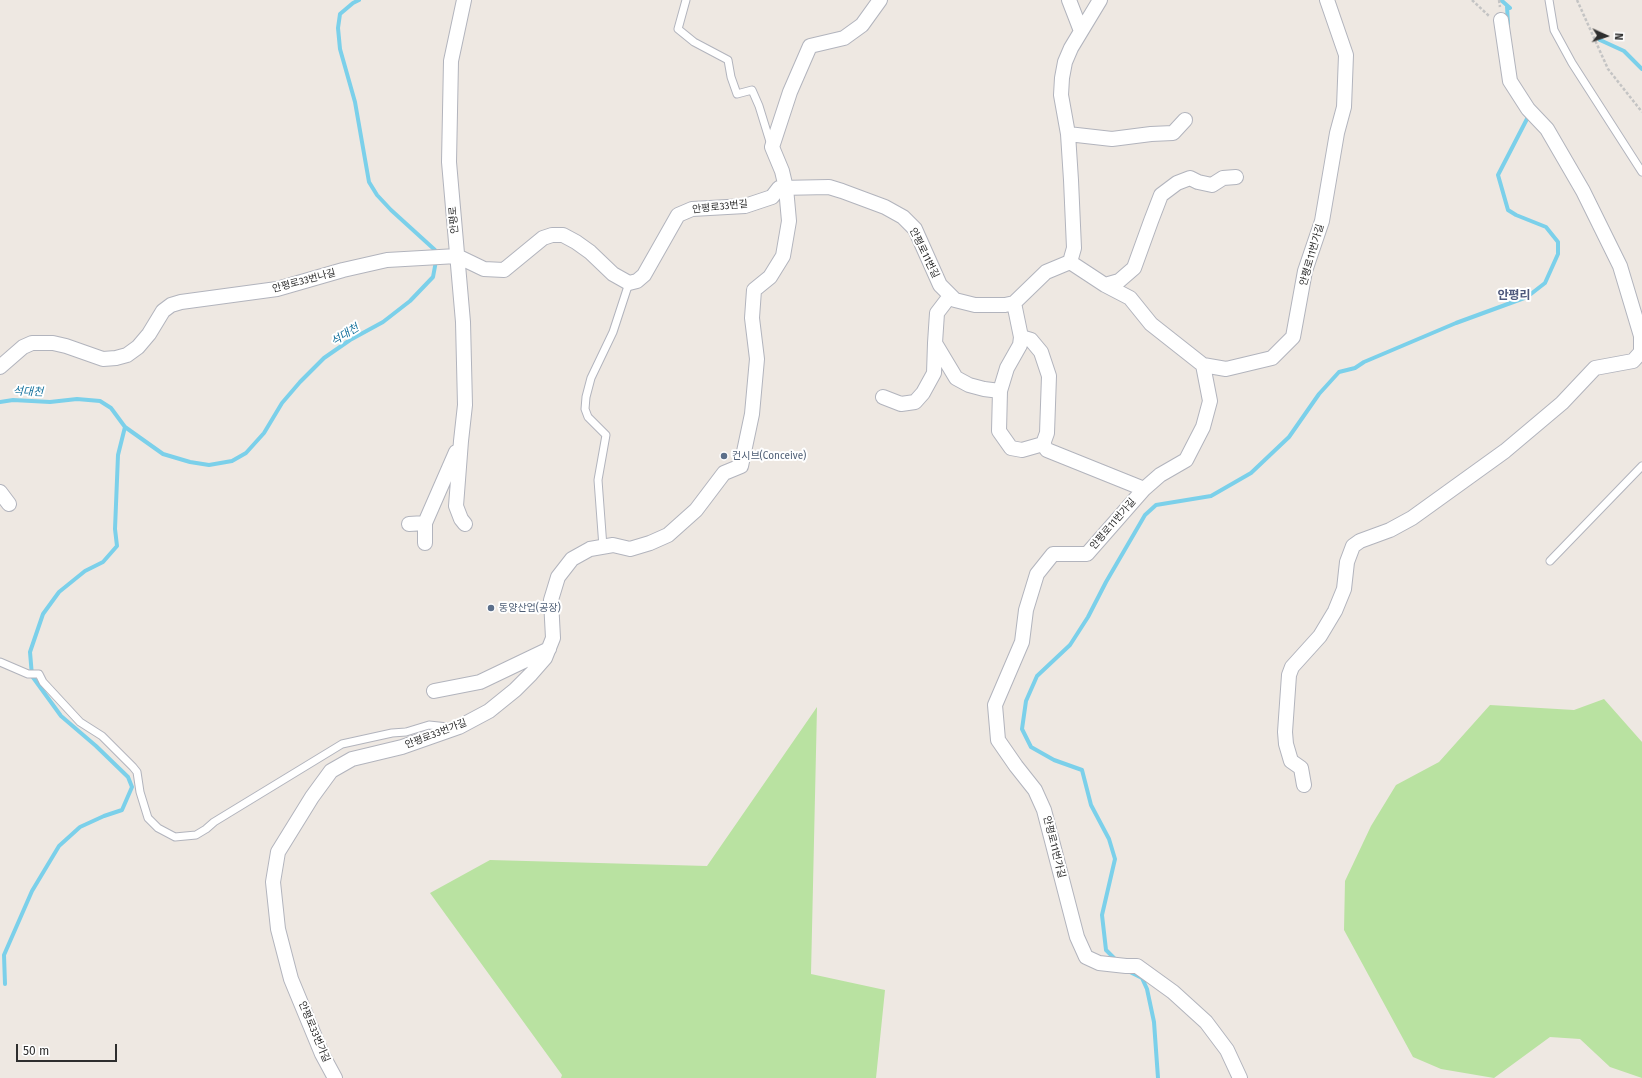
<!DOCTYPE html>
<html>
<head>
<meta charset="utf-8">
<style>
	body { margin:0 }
	#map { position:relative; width:1642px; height:1078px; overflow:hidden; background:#eee8e2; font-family:"Fira Sans",sans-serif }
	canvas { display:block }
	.north { position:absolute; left:1586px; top:16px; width:40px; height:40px; -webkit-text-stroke:3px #fff; paint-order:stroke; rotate:93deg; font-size:11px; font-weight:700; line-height:16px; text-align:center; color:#2e2e2e }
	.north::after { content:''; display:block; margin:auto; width:14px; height:18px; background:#2e2e2e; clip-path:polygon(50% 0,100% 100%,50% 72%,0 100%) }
	.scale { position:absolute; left:16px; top:1044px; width:101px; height:18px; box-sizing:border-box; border:2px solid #2e2e2e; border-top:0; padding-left:5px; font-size:12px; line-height:14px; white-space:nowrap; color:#2e2e2e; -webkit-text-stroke:3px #fff; paint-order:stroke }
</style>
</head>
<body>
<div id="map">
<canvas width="1642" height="1078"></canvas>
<div class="north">N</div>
<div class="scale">50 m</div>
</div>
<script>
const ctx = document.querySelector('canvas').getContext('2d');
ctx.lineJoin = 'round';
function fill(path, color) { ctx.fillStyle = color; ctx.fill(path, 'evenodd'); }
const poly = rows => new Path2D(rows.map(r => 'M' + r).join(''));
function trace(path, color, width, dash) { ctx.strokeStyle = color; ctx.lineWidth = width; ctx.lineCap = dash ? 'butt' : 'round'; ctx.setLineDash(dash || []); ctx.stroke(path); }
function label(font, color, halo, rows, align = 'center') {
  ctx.font = font + ' "Fira Sans","Noto Sans KR",sans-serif'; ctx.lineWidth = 4; ctx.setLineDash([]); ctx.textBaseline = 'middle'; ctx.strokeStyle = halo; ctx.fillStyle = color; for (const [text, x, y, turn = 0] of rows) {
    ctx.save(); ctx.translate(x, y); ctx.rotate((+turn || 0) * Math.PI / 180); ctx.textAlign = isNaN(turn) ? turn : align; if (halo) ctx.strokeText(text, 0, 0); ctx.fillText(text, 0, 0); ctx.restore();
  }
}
fill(poly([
	[1604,699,1642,742,1642,1078,1610,1067,1580,1039,1550,1037,1494,1078,1441,1069,1413,1057,1344,930,1345,881,1371,826,1396,785,1439,762,1490,705,1574,710],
	[817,707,811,974,885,990,876,1078,561,1078,562,1075,430,893,490,860,707,866]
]), '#b9e2a1');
trace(poly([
	[359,0,353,3,340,14,338,28,340,49,355,102,369,182,377,195,391,210,435,250,435,254],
	[1501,0,1510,8],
	[1507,6,1508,24],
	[1600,40,1624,51,1642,69],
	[0,402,13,400,50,402,77,399,100,401,111,408,125,427,163,454,190,462,209,465,232,461,246,453,264,433,282,403,300,382,324,358,350,340,383,322,410,301,433,277,436,261],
	[1117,961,1106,950,1102,915,1115,859,1109,839,1091,805,1082,770,1054,760,1031,747,1022,729,1026,701,1037,676,1070,645,1088,617,1106,582,1145,515,1156,505,1211,496,1251,473,1289,437,1319,394,1339,372,1355,368,1364,362,1456,323,1527,297,1545,283,1558,254,1558,242,1546,227,1516,215,1508,210,1498,175,1529,115],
	[1128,971,1142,978,1147,989,1154,1022,1158,1078],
	[5,984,4,955,32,891,59,846,80,827,104,816,122,810,132,787,128,777,96,746,61,716,32,676,30,652,43,614,59,592,85,571,103,562,117,546,115,529,118,455,125,427]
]), '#7bd0ea', 4);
const service = poly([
	[686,0,678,29,694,42,728,60,731,77,737,94,752,90,759,106,771,145],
	[1549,0,1554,30,1572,63,1642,172],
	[603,547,598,480,606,435,588,417,585,409,586,397,591,378,613,332,629,283],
	[1550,561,1642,466],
	[0,662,28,674,39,674,43,682,80,722,102,736,133,767,137,772,140,792,148,818,158,828,175,837,196,835,206,829,214,822,342,744,392,733,406,732,429,725,448,727]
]);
const minor = poly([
	[464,0,451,61,449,162,463,322,465,405,461,441,456,506,461,519,465,524],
	[1069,0,1081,31],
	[1068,134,1112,139,1151,134,1173,133,1185,120],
	[1070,262,1105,285,1130,298,1151,324,1203,365,1226,369,1272,358,1293,337,1305,271,1322,221,1337,133,1344,107,1346,55,1327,0],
	[1105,285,1119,281,1134,268,1151,221,1161,195,1177,183,1190,178,1198,182,1212,185,1223,178,1236,177],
	[950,296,937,313,935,343,956,378,969,385,984,389,1000,391],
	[1014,303,1021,337,1031,340,1041,352,1049,376,1047,433,1043,444,1047,450,1144,489],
	[1021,337,1020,345,1007,368,1000,391,999,431,1011,448,1022,450,1043,444],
	[1203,365,1210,401,1203,427,1186,460,1160,475,1144,489,1087,554,1053,554,1037,574,1026,610,1022,642,995,705,998,740,1016,766,1035,790,1044,810,1077,937,1086,957,1099,963,1126,966,1137,966,1173,992,1206,1022,1227,1050,1240,1078],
	[0,367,23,347,32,343,53,343,66,346,103,359,116,358,127,355,138,347,149,334,163,311,171,305,181,302,277,289,343,270,387,260,457,256,484,269,504,270,543,238,552,235,563,235,576,242,590,252,613,274,629,283,637,281,644,275,678,215,692,209,745,206,772,197,779,188,829,187,842,191,885,207,903,217,915,229,940,285,955,300,975,305,1005,305,1014,303,1046,272,1070,262,1074,248,1071,180,1068,134,1061,95,1062,78,1065,62,1071,48,1100,0],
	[883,397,901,404,915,402,923,393,934,373,935,343],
	[0,492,9,504],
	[409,524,425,523,456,452],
	[425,543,425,523],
	[434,691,480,682,549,649],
	[1304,785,1301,768,1291,761,1286,744,1285,732,1289,675,1292,667,1320,636,1335,611,1344,589,1347,562,1353,546,1360,541,1390,530,1412,518,1505,451,1562,403,1595,368,1633,361,1641,352,1641,336,1620,266,1583,191,1547,129,1528,109,1510,81,1501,20],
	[335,1078,322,1054,291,979,278,929,273,882,278,852,312,797,331,771,352,759,402,747,459,727,489,711,515,690,531,674,545,658,553,638,551,600,558,577,572,559,590,549,613,545,630,549,650,543,668,535,696,510,724,473,741,466,752,414,757,359,752,318,754,290,770,277,783,256,789,221,786,188,782,171,772,147,790,92,810,46,844,38,862,25,880,0]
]);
trace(service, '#b2b4bd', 9);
trace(minor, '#b2b4bd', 16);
trace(poly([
	[1472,0,1489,16],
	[1499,0,1500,7],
	[1577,0,1608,69,1642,112]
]), '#c4c4c4', 2.5, [3, 2]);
trace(service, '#fff', 7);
trace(minor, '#fff', 14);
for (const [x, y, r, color] of [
	[724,456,4,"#5c6f8a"],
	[491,608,4,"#5c6f8a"]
]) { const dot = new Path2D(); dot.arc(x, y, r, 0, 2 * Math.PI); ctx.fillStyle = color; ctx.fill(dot); trace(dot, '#fff', 1.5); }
label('10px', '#2e2e2e', '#fff', [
	["안평로33번길",720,207,-6],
	["안평로",454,220,-95],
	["안평로11번길",924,253,64],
	["안평로11번가길",1312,255,-74],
	["안평로33번나길",304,281,-15],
	["안평로11번가길",1113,524,-49],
	["안평로33번가길",436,734,-21],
	["안평로11번가길",1054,847,76],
	["안평로33번가길",314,1032,67]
]);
label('10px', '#4e5e75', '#fff', [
	["컨시브(Conceive)",732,456],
	["동양산업(공장)",499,608]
], 'left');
label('italic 11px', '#14719c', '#fff', [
	["석대천",345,335,-32],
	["석대천",28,392,2]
]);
label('bold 12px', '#4f597d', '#fff', [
	["안평리",1514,296]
]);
</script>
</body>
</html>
